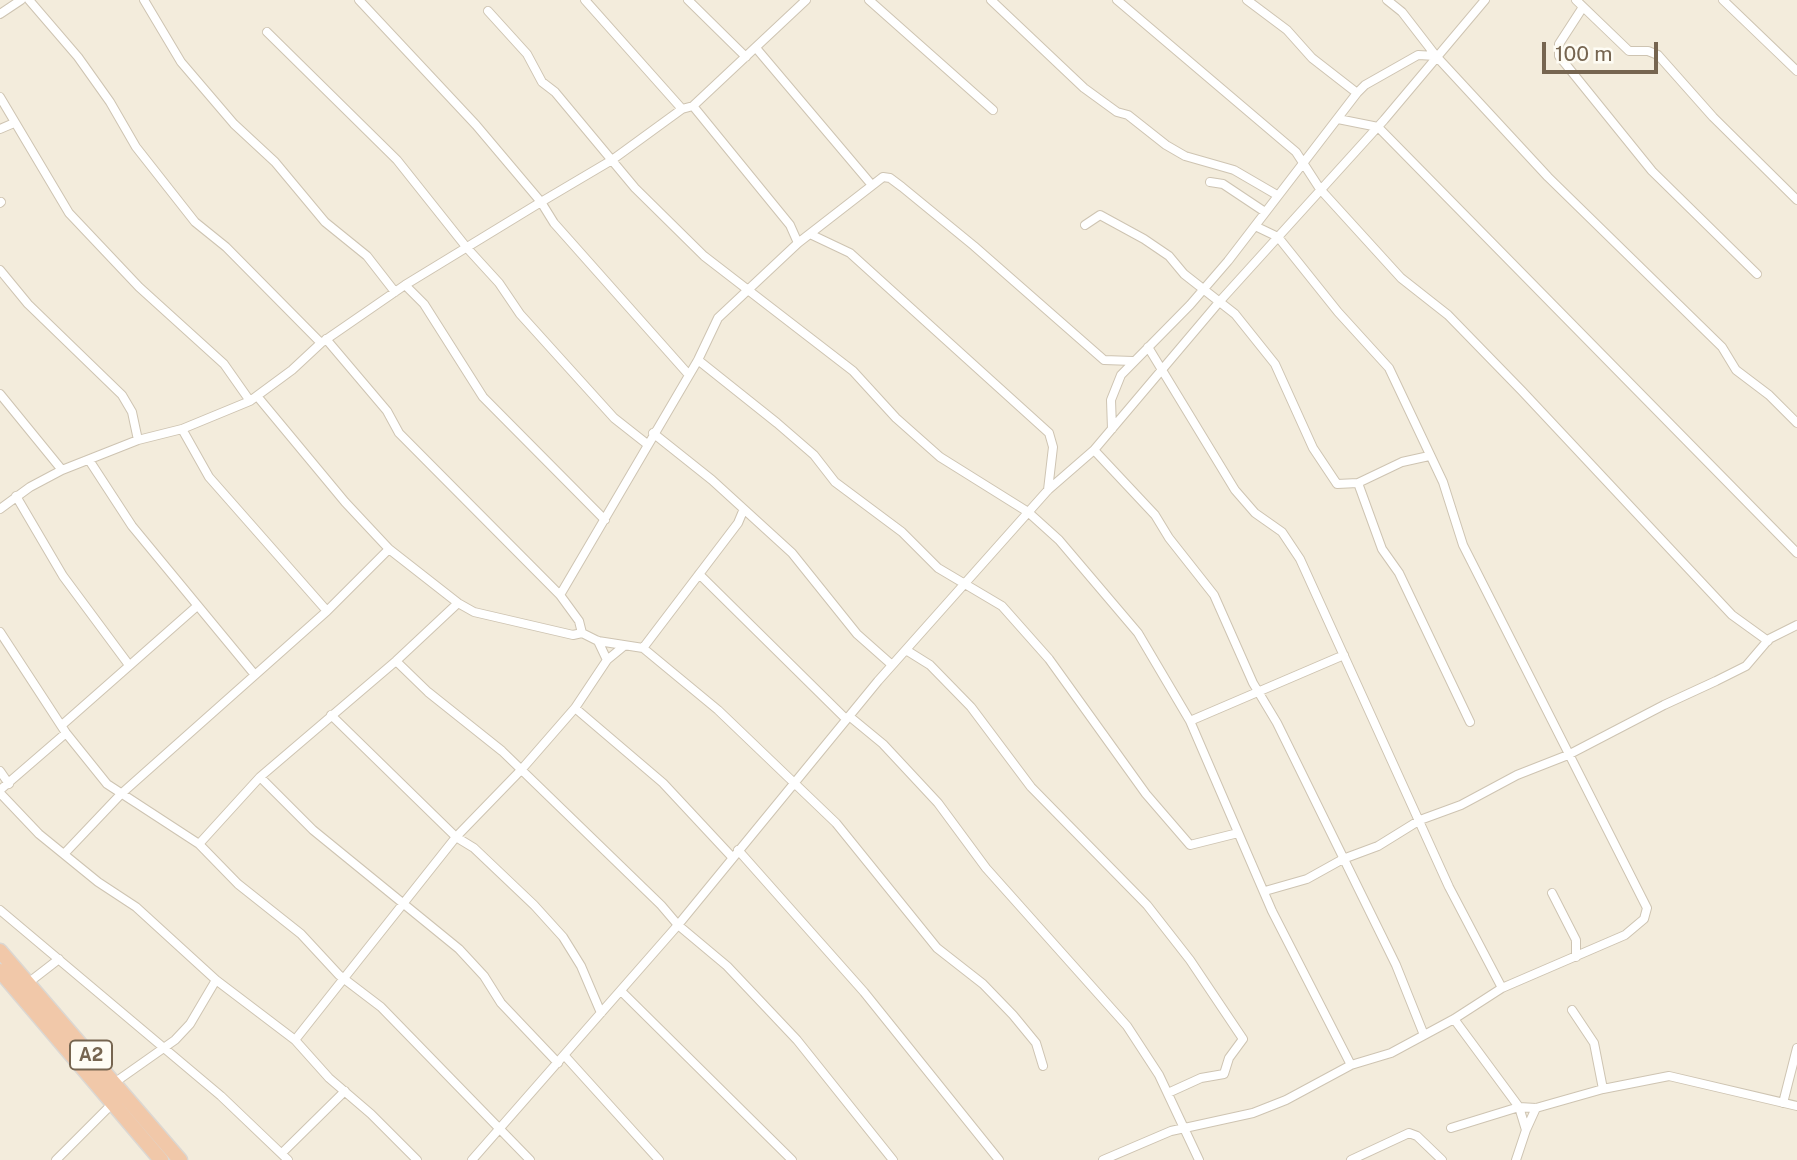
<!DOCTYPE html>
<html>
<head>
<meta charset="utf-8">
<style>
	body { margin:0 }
	#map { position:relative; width:1797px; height:1160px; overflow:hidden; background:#fcf9ed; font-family:"Public Sans",sans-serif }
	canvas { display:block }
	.scale { position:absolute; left:1542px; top:42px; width:116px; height:32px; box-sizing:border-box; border:4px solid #766550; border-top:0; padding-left:9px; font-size:21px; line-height:24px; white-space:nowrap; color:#766550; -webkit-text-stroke:5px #fefcf4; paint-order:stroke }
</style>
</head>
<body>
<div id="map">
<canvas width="1797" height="1160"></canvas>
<div class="scale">100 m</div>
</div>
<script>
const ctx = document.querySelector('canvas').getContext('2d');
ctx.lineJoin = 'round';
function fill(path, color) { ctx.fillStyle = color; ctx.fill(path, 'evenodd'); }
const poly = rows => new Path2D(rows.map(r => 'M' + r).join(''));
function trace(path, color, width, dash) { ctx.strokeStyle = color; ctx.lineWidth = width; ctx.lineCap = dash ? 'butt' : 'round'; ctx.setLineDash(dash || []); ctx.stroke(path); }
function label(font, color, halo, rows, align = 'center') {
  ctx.font = font + ' "Public Sans",sans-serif'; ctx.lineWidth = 6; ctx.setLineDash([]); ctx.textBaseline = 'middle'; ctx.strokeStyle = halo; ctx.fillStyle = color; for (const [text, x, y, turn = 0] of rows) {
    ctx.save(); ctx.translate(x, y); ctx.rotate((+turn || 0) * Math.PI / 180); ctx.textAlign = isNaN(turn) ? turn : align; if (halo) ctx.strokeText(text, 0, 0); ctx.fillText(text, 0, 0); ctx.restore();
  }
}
fill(poly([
	[0,0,1797,0,1797,1160,0,1160]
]), '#f3ecdc');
const street = poly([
	[29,0,78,57,110,102,136,147,195,222,226,247,321,343],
	[144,0,181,62,234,124,275,162,325,222,367,256,395,292],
	[359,0,476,125,541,202,612,160,682,109,693,106,806,0],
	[585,0,682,109],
	[688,0,746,57],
	[869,0,993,110],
	[991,0,1084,88,1117,112,1128,115,1166,145,1185,156,1234,170,1277,195],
	[1117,0,1296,152,1320,189,1401,278,1448,315,1522,391,1732,615,1768,641],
	[1247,0,1287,30,1312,58,1357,93],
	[1387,0,1402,12,1436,56,1548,177,1722,347,1736,370,1769,395,1797,423],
	[1576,0,1629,51,1648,51,1658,55,1713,117,1797,200],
	[1723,0,1797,71],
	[1583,7,1559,44,1559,56,1652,171,1757,274],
	[488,11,527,54,542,82,555,92,635,188,704,256,853,371,896,418,940,457,1028,512,1059,540,1138,633,1190,721,1272,911,1351,1065],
	[0,14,21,0],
	[267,32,397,160,467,248,499,283,520,314,614,418,647,444],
	[756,48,871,184],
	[0,97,69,213,139,287,224,364,250,401],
	[693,106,790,225,798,243],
	[1338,119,1378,127,1797,553],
	[0,129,14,123],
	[1210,182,1223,184,1265,212],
	[0,203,1,202],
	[1085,225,1100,215,1144,239,1169,256,1184,274,1235,314,1275,364,1313,448,1337,484,1358,483,1402,462,1429,456],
	[812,235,850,253,1049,433,1053,447,1048,490],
	[0,270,28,304,122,395,132,412,138,440],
	[405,285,424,304,483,397,605,520],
	[326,339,387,411,399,433,560,595,579,621,582,633],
	[1148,347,1235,490,1255,513,1282,532,1300,559,1449,887,1502,988],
	[698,360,777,423,814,455,835,482,902,532,938,568,1002,606,1049,659,1146,794,1190,845,1238,833],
	[0,394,62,470],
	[257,396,345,502,389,549,458,603,474,612,573,635,582,633,598,641,643,648,718,710,836,823,937,948,983,984,1013,1015,1036,1043,1043,1066],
	[182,429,209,477,327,611],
	[1112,429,1111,400,1121,375,1190,305,1228,261,1357,93,1365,85,1418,55,1436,56],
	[653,433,712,480,792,553,857,634,892,665],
	[1094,450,1155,515,1169,538,1214,595,1253,683,1277,723,1396,965,1424,1035],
	[89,460,132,526,255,675],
	[1358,483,1382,549,1399,573,1470,722],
	[16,496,63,576,129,665],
	[0,509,30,487,62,470,138,440,182,429,250,401,292,370,321,343,405,285,541,202,554,223,689,375],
	[699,574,846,719],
	[560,595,698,360,718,318,798,243,883,177,890,178,902,187,974,246,1104,360,1133,361],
	[0,632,66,733,107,784,199,844,238,884,301,934,339,975,381,1007,530,1160],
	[598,641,607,660],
	[643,648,738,523,743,511],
	[906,650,930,665,971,707,1031,787,1147,905,1190,960,1243,1039,1229,1058,1224,1074,1201,1078,1168,1093],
	[396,661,428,692,502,751,661,905,678,925,727,966,797,1040,893,1160],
	[575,708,663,783,732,857],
	[331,715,456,837,474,848,534,905,563,937,581,966,601,1013],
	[849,716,883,744,938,803,986,868,1127,1026,1159,1075,1199,1160],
	[1190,721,1344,655],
	[62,725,196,607],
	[0,771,9,784],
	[260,777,313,830,459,949,484,976,501,1003,558,1063],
	[0,790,66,733],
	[0,793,39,834,98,882,136,907,216,980,295,1040,329,1078,371,1114,417,1160],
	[199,844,260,777,396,661,458,603],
	[738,850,864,992,999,1160],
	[64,854,121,794,327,611,389,549],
	[1265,891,1307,879,1343,859,1378,846,1420,820,1461,805,1517,775,1568,755,1664,705,1716,681,1746,666,1769,639,1797,625],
	[1552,893,1576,940,1576,957],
	[0,910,221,1096,288,1160],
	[28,983,59,959],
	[621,991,792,1160],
	[1572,1010,1594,1043,1603,1089],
	[1454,1019,1519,1107,1526,1130,1516,1160],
	[295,1040,456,837,521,770,575,708,607,660,624,646],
	[564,1055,659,1160],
	[114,1083,175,1040,190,1024,216,980],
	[1783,1103,1797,1048],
	[1451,1128,1519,1107,1536,1108,1603,1089,1669,1076,1797,1106],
	[1526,1130,1536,1108],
	[282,1153,345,1091],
	[56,1160,112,1104],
	[472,1160,678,925,878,681,1048,490,1094,450,1220,301,1384,120,1485,0],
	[1103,1160,1171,1131,1253,1113,1286,1100,1351,1065,1391,1053,1454,1019,1502,988,1625,935,1644,919,1647,908,1463,545,1443,482,1389,368,1338,312,1278,237,1255,226],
	[1351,1160,1409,1133,1417,1136,1442,1160]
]);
const highway = poly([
	[0,951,180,1160],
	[0,971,161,1160]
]);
trace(street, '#cec4b2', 10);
trace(highway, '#dbd7d2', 17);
trace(street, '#fff', 8);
trace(highway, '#f1c8a9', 14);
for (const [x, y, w] of [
	[91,1055,42]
]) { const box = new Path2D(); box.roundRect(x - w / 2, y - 14.5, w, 29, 5); ctx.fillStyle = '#fefcf4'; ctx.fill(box); trace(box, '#766550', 2); }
label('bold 18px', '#766550', null, [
	["A2",91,1055]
]);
</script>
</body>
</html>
